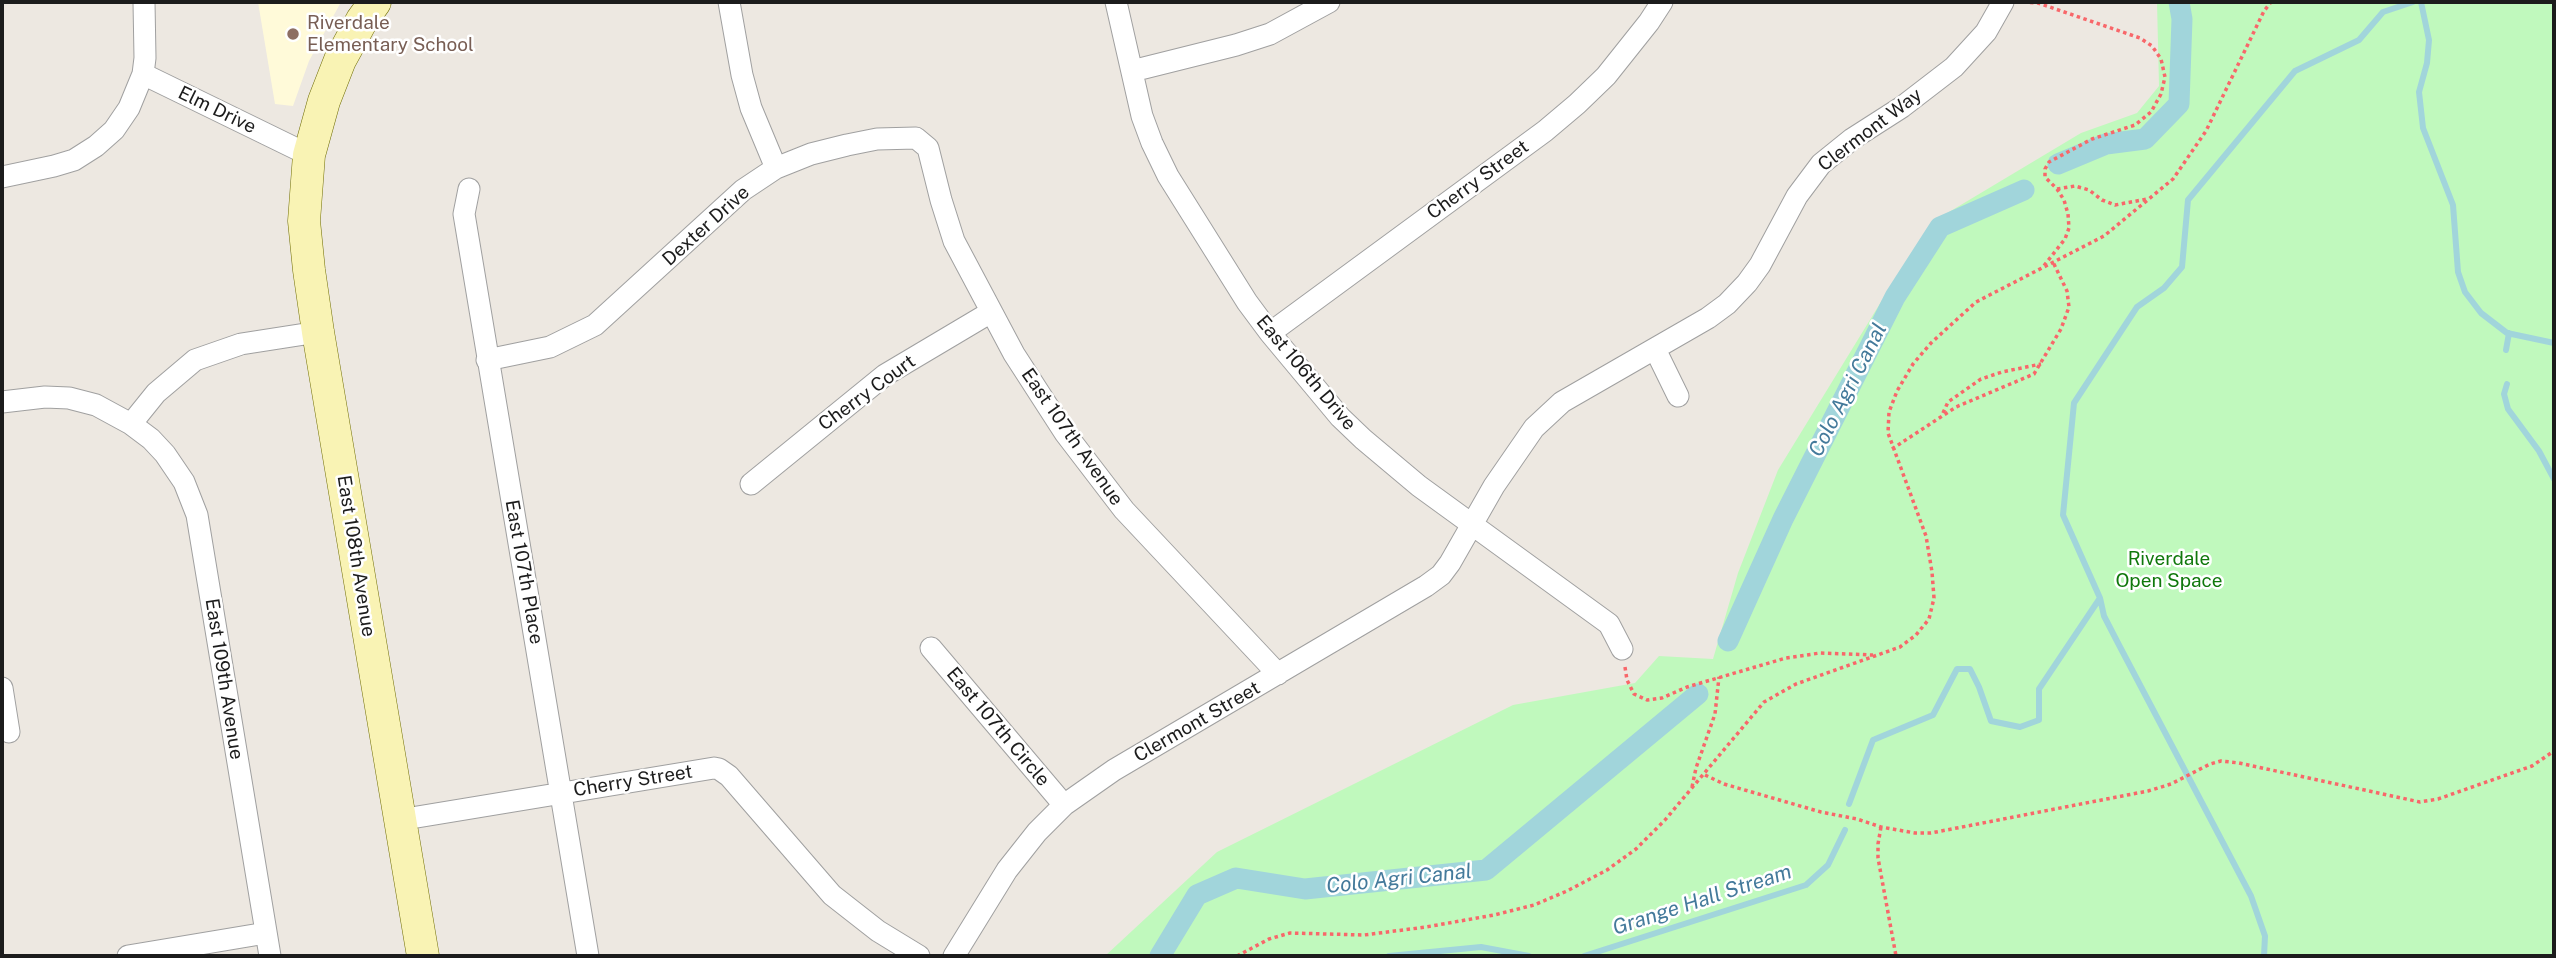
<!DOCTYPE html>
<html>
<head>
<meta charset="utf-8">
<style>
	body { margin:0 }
	#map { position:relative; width:2556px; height:958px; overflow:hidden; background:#ede8e1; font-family:"Public Sans",sans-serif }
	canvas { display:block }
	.frame { position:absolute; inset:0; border:4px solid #1c1c1c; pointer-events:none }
</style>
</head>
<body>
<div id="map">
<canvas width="2556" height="958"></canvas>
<div class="frame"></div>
</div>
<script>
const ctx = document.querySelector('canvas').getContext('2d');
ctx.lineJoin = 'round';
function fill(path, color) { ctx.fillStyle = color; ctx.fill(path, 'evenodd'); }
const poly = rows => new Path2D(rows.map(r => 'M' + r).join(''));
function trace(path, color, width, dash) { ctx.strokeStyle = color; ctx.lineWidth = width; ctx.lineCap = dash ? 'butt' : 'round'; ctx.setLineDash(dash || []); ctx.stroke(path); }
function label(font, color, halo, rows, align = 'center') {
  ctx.font = font + ' "Public Sans",sans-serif'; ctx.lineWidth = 5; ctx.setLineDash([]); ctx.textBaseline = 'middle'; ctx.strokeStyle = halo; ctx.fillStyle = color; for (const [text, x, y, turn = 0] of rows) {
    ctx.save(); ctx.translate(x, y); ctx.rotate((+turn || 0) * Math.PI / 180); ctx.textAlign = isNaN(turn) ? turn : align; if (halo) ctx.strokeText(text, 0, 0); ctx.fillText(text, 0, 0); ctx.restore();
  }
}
fill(poly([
	[258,2,341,2,309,61,293,106,275,104]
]), '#fffad9');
fill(poly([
	[2157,2,2554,2,2554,956,2057,956,2046,954,2043,956,1105,956,1217,852,1513,705,1635,683,1659,656,1713,659,1738,573,1778,470,1895,279,1934,221,2081,133,2137,113,2159,86]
]), '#c0f9bd');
trace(poly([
	[2421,2,2429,40,2427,63,2419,92,2423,128,2453,205,2458,272,2465,292,2481,313,2507,333,2554,343],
	[2506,350,2509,333],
	[2507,384,2504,394,2508,409,2539,451,2554,479],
	[2100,598,2104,616,2119,645,2251,896,2265,936,2264,956],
	[1849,804,1873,740,1933,715,1957,669,1970,669,1979,687,1991,721,2020,727,2039,720,2039,689,2100,598,2063,515,2074,403,2137,307,2164,288,2182,267,2188,200,2295,71,2359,40,2383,12,2413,2],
	[1389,956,1481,947,1529,956],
	[1584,956,1806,885,1828,865,1845,830]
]), '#a1d5db', 6);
trace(poly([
	[2058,164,2106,144,2145,139,2179,104,2182,19,2179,2],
	[1728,641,1783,519,1895,297,1940,227,2024,190],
	[1160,956,1197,895,1236,878,1305,889,1486,870,1698,694]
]), '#a1d5db', 21);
const street = poly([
	[729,2,742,75,751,108,776,168],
	[1116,2,1142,116,1152,143,1168,176,1247,302,1270,333,1340,417,1363,439,1419,486,1609,624,1622,649],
	[1132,71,1236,45,1270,34,1329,2],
	[143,74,309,155],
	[2,177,54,166,74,160,96,146,114,130,129,108,143,74,145,58,144,2],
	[469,189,464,214,588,956],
	[1270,333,1545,131,1577,104,1606,76,1649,22,1662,2],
	[1655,349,1678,396],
	[487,360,550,347,595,325,743,190,776,168,811,154,847,145,877,139,916,138,928,148,941,200,954,241,1014,354,1065,433,1124,510,1278,674],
	[2,402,45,397,69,398,96,405,131,424,151,439,165,454,184,482,197,515,270,956],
	[131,424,156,393,195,360,241,344,318,332],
	[751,484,885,375,991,312],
	[931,648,1064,805],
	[2,688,9,732],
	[399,820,714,768,719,769,729,776,832,895,878,931,919,956],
	[128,956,266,933],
	[954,956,1007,870,1037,832,1064,805,1114,770,1426,586,1441,575,1450,563,1494,486,1534,428,1562,402,1708,318,1727,304,1747,283,1760,265,1797,196,1821,164,1852,139,1902,107,1954,67,1986,32,2003,2]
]);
const secondary = poly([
	[375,2,362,20,340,60,324,101,309,155,304,221,309,270,318,332,423,956]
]);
trace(street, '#a0a0a0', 23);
trace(secondary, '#706e05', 33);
trace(poly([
	[2023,2,2038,3,2140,38,2152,46,2161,59,2165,77,2161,94,2151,112,2135,125,2092,139,2049,162,2045,169,2045,177,2057,189,2064,200,2068,214,2069,228,2065,239,2043,267],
	[2057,189,2075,186,2089,190,2102,200,2115,205,2147,199],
	[1943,413,1948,402,1981,379,2002,372,2041,364],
	[1892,449,1956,407,2034,374,2061,329,2069,307,2067,291,2053,262],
	[1625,667,1627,680,1634,694,1647,700,1662,698,1687,687,1786,658,1820,653,1873,655],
	[1705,775,1724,784,1821,812,1857,819,1881,827,1915,833,1931,833,2148,791,2171,784,2210,764,2221,761,2239,763,2420,802,2438,799,2532,766,2554,751],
	[1692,787,1696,768,1715,714,1719,677],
	[1881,827,1878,844,1878,858,1896,956],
	[1237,956,1269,939,1290,933,1364,935,1426,927,1494,915,1534,905,1567,891,1607,870,1636,849,1665,820,1764,702,1796,684,1900,647,1916,635,1929,619,1934,598,1932,572,1926,536,1888,433,1889,412,1897,391,1913,364,1931,343,1976,302,2104,236,2173,179,2206,131,2264,11,2271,2]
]), '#f8676a', 3.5, [3.5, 3.5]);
trace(street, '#fff', 21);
trace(secondary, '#f9f3b4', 32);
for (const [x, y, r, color] of [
	[293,34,7,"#8d6e63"]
]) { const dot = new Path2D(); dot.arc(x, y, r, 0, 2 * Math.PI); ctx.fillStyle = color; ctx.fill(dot); trace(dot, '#fff', 2.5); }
label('19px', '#785e54', '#fff', [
	["Riverdale",307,23],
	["Elementary School",307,45]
], 'left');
label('19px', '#1c1c1c', '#fff', [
	["Elm Drive",217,110,26],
	["Clermont Way",1870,130,-37],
	["Cherry Street",1478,180,-36],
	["Dexter Drive",706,226,-42],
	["East 106th Drive",1306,373,50],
	["Cherry Court",867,393,-36],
	["East 107th Avenue",1072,437,55],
	["East 108th Avenue",356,556,81],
	["East 107th Place",524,572,80],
	["East 109th Avenue",224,679,81],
	["Clermont Street",1197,722,-30],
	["East 107th Circle",998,727,50],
	["Cherry Street",633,781,-9]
]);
label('19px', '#10780c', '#fff', [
	["Riverdale",2169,559],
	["Open Space",2169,581]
]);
label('italic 21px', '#447a9b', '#fff', [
	["Colo Agri Canal",1848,390,-63],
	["Colo Agri Canal",1399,879,-6],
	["Grange Hall Stream",1702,900,-18]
]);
</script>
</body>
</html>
